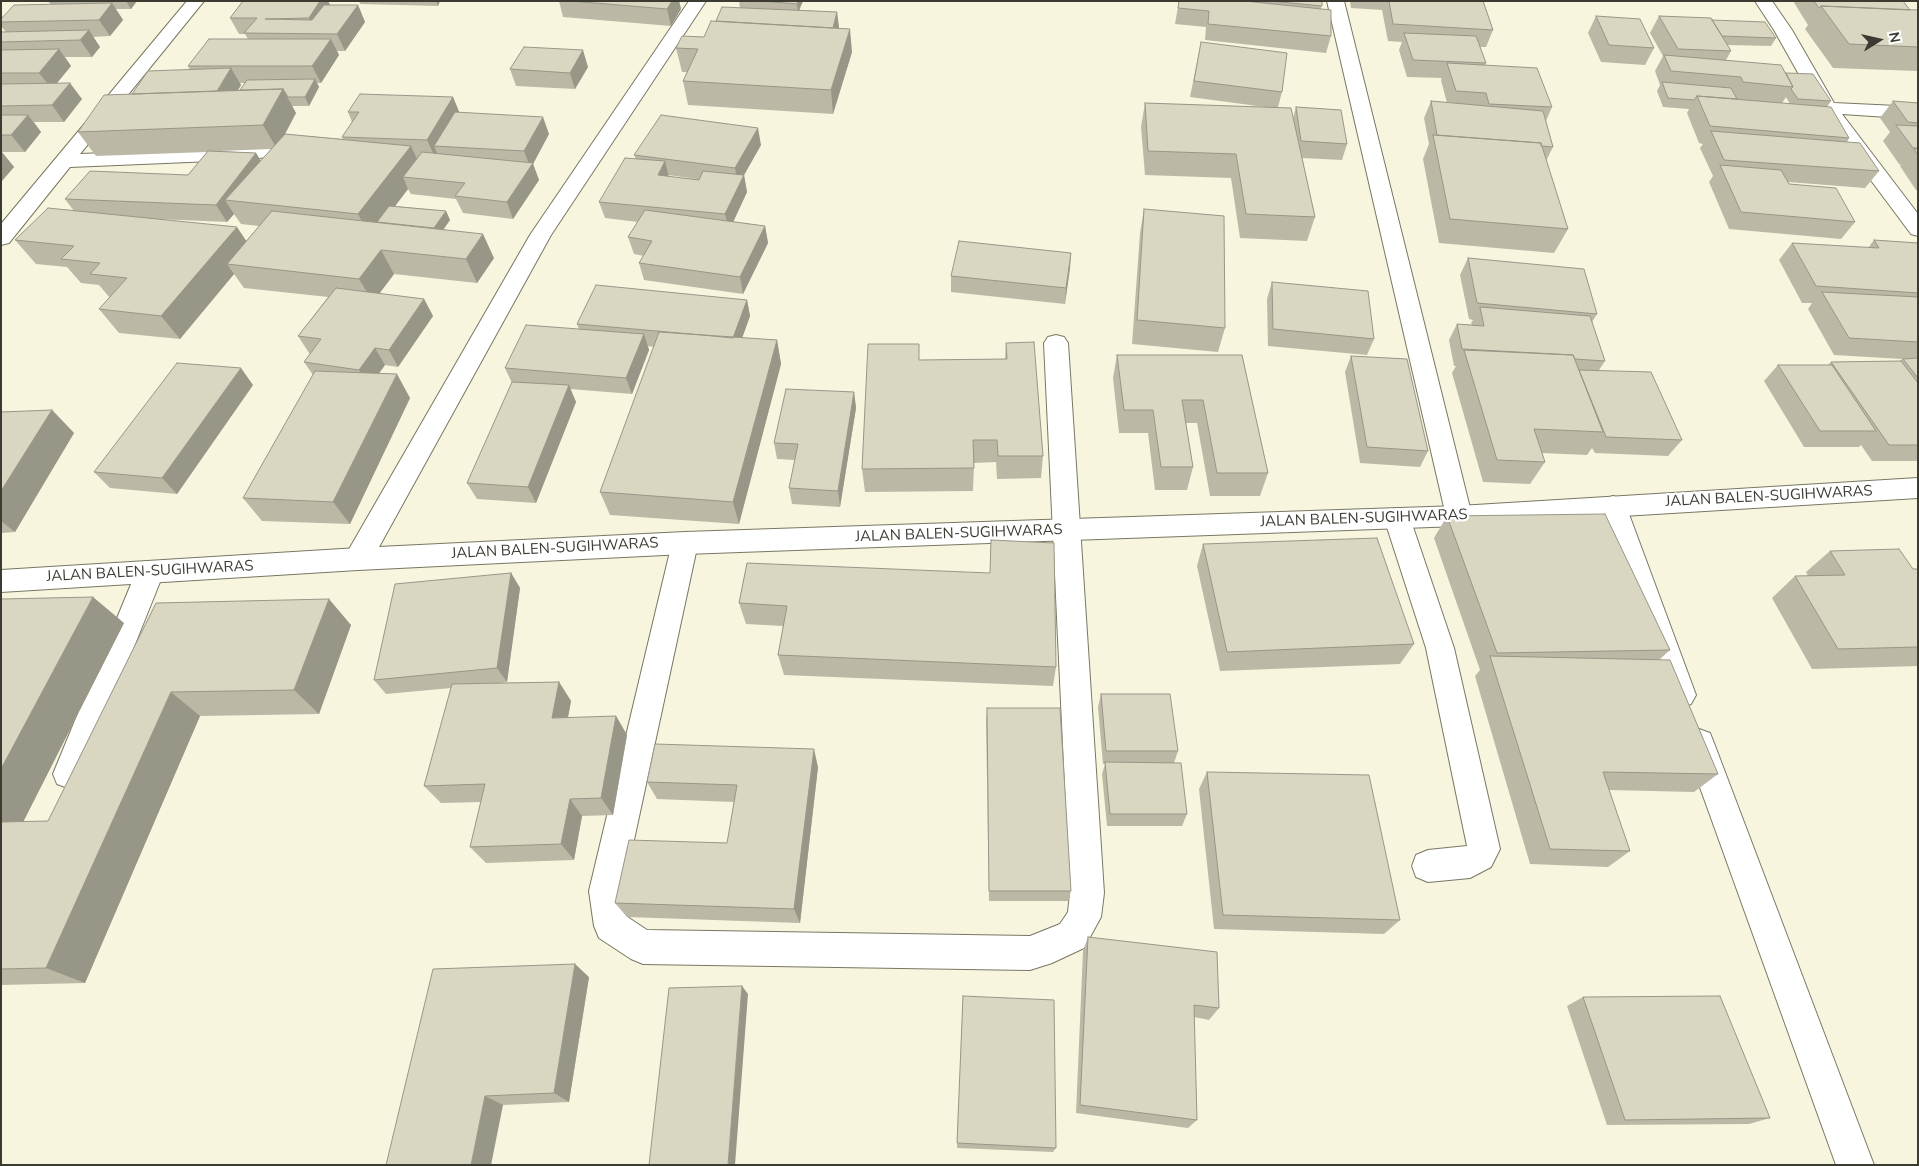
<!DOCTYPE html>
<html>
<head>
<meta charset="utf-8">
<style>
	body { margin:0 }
	#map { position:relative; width:1919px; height:1166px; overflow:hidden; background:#f7f5de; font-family:"Nunito Sans",sans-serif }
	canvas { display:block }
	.frame { position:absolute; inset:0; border:2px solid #3c3b32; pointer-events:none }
	.north { position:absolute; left:1854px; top:15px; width:50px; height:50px; -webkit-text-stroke:4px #fff; paint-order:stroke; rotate:80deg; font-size:14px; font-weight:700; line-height:20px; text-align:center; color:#3c3b32 }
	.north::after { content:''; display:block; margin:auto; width:18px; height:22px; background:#3c3b32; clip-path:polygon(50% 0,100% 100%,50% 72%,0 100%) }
</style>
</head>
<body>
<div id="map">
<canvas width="1919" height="1166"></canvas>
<div class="frame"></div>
<div class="north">N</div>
</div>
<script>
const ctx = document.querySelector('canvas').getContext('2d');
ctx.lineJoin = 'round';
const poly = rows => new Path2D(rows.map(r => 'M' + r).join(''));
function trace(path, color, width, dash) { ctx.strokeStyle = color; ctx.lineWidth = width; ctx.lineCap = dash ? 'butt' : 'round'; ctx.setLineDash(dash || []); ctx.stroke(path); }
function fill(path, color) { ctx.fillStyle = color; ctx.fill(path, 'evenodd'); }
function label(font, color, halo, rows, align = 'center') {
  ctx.font = font + ' "Nunito Sans",sans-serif'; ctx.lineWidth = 4.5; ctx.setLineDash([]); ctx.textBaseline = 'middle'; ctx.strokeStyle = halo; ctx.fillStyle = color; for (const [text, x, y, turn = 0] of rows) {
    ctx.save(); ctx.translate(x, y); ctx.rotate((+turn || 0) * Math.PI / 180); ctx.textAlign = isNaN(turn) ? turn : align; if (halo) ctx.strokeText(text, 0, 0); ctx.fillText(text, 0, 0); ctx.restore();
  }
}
const street = poly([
	[187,1,204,1,80,154,237,148,305,143,312,145,315,149,312,153,237,160,70,167,9,243,1,245,1,224,187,1],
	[689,1,706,1,551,235,368,567,358,570,348,567,344,559,348,551,530,235,689,1],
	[1327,1,1344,1,1472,516,1468,523,1459,526,1450,523,1446,516,1327,1],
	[1755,1,1772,1,1792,30,1834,103,1918,107,1918,119,1842,114,1918,214,1918,236,1911,234,1820,112,1774,30,1755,1],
	[1056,335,1064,337,1068,343,1104,893,1101,917,1084,948,1052,963,1030,970,643,964,631,959,599,938,594,926,589,891,672,543,676,535,685,532,694,535,698,543,623,891,626,916,647,930,1030,936,1060,924,1068,912,1070,893,1044,343,1048,337,1056,335],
	[1613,496,1622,499,1626,506,1696,695,1691,704,1681,708,1671,704,1666,695,1600,506,1604,499,1613,496],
	[1397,508,1406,511,1410,518,1454,648,1500,849,1491,867,1470,878,1428,882,1416,877,1412,866,1416,855,1428,850,1467,846,1426,648,1384,518,1388,511,1397,508],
	[150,561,160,564,164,572,83,774,79,784,68,788,57,784,53,774,136,572,140,564,150,561],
	[1699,729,1710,733,1714,743,1874,1165,1836,1165,1684,743,1688,733,1699,729]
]);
const secondary = poly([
	[1918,478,1918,498,1459,526,685,554,358,570,1,592,1,570,358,548,685,532,1459,506,1918,478]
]);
trace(street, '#797762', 2);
trace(secondary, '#797762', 2);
fill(street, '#fff');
fill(secondary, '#fff');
fill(poly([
	[50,1,137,1,131,9,116,9,123,20,110,36,93,37,100,47,92,57,65,57,71,66,57,83,82,99,64,122,34,122,41,132,25,152,2,152,14,167,1,182,1,32,6,32,1,26,1,19,51,4,49,2],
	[243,1,328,1,330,5,358,5,365,22,345,51,337,51,339,55,321,83,317,83,319,87,309,106,292,106,296,113,285,134,343,139,342,137,352,122,348,112,453,97,459,112,549,134,533,164,539,180,513,219,463,213,456,199,411,194,408,189,395,206,446,211,450,220,443,229,494,258,477,283,394,274,379,294,424,299,433,316,398,367,385,365,378,374,410,398,350,524,262,521,243,498,313,375,304,362,310,353,309,353,298,336,328,297,244,288,234,274,180,339,119,333,99,309,110,298,99,285,81,283,67,267,36,264,15,240,74,211,65,199,188,175,207,152,96,156,78,132,132,94,190,70,188,66,248,39,245,34,239,34,230,18],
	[240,83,245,83,240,90,238,90,241,85],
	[271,149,261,161,256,153,220,151],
	[234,214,241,224,259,226,246,241,158,219,227,222],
	[359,1,440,1,438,6,360,4],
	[559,1,679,1,681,9,671,26,563,17],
	[739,1,803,1,799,10,837,12,839,28,852,52,833,114,688,105,683,81,687,72,682,72,676,48,704,37,716,21,740,8],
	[1179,1,1322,1,1321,9,1331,36,1326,53,1205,40,1206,27,1175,24],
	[1350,1,1483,1,1493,30,1486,47,1480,47,1486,63,1485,65,1552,107,1546,121,1553,147,1546,161,1568,229,1554,253,1439,243,1423,159,1429,144,1424,118,1431,101,1447,103,1441,80,1442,78,1407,77,1399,50,1402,42,1388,41,1382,10,1351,8],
	[1793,1,1903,1,1910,10,1918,10,1918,71,1833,68,1805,29,1808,25],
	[1596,16,1654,48,1645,65,1601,62,1588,33],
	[1659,16,1712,20,1776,38,1771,46,1728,45,1731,51,1726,60,1786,73,1831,101,1827,107,1849,138,1847,142,1879,171,1865,188,1788,182,1789,184,1855,222,1841,239,1729,229,1709,182,1713,176,1700,148,1703,144,1699,143,1687,113,1689,109,1663,107,1657,91,1660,85,1655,71,1663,56,1650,33],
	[1786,97,1790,104,1782,103],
	[1201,42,1282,92,1278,107,1293,118,1296,107,1347,144,1342,160,1302,158,1315,217,1307,241,1240,238,1231,178,1145,175,1141,127,1145,103,1265,107,1190,97],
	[588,67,575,89,516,86,510,69],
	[1893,101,1918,103,1918,190,1916,190,1900,166,1901,165,1899,164,1883,141,1890,132,1880,118],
	[761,145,744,175,747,192,733,222,765,226,768,243,743,294,644,280,639,263,644,256,634,254,628,237,638,222,605,218,599,202,636,159,634,155],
	[668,175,697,179,669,177],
	[1144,209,1225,328,1218,352,1132,344,1140,233],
	[1874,240,1918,243,1918,461,1872,461,1861,445,1859,447,1804,447,1764,381,1778,365,1828,365,1831,362,1900,361,1902,359,1834,355,1808,309,1812,303,1802,303,1779,260,1792,243,1868,248],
	[1071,253,1065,304,951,292,951,276],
	[1468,258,1597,314,1592,322,1605,361,1599,370,1682,440,1668,456,1595,453,1592,448,1587,455,1542,453,1545,462,1530,484,1483,482,1452,373,1456,366,1454,366,1449,340,1457,324,1472,325,1471,323,1473,320,1469,319,1460,275],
	[1272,282,1374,339,1367,355,1268,346,1267,299],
	[747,300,750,316,742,338,777,340,781,364,739,524,610,515,600,492,654,347,648,346,649,350,632,394,570,389,576,402,536,503,477,499,467,483,512,383,505,368,579,329,577,324],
	[1006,343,1043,456,1041,478,997,479,996,462,974,463,973,491,865,492,862,469,920,360,1005,359],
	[1117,355,1242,355,1268,473,1260,496,1210,496,1197,423,1186,423,1193,467,1187,490,1155,490,1148,433,1119,433,1113,378],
	[1351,356,1428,451,1420,467,1360,463,1345,372],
	[253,385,177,494,110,488,94,472],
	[854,392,856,408,840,507,792,504,789,488,795,460,777,459,774,443],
	[52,410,74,433,15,532,1,533,1,412],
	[1447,516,1670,650,1659,660,1718,774,1694,792,1609,790,1630,851,1608,867,1530,864,1475,676,1480,670,1434,538],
	[1203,544,1414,644,1400,664,1220,671,1197,566],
	[1830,551,1913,569,1918,569,1918,666,1812,669,1772,598,1795,576,1808,576,1806,572],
	[747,563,1056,667,1053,686,784,675,778,655,783,626,746,624,739,603],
	[511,573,520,588,507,682,500,683,559,682,571,701,568,718,616,716,627,735,613,815,582,816,574,860,486,863,470,847,481,802,441,803,424,786,451,688,386,694,374,680],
	[1,599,124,623,23,822,48,821,156,603,351,625,319,714,200,716,85,983,1,985],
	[1101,694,1178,751,1174,763,1187,814,1182,826,1107,826,1102,774,1105,764,1103,764,1098,707],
	[987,708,1071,891,1068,901,989,901,986,721],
	[818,767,800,923,627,917,615,903,727,843,734,802,657,799,647,782],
	[1207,772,1400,920,1384,934,1214,929,1199,789],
	[1088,937,1219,1008,1209,1020,1194,1017,1197,1120,1188,1128,1076,1113,1083,951],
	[589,977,569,1102,503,1105,386,1165],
	[963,996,1056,1148,1053,1152,957,1148],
	[1583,997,1770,1118,1749,1124,1607,1125,1567,1006]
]), '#bbb9a6');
fill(poly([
	[126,1,137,1,131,9],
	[320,1,328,1,333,11,317,34,309,18],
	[436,1,440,1,438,6],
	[672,1,679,1,681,9,671,26,667,9],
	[798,1,803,1,798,13,797,4],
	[112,3,123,20,110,36,99,20],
	[358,5,365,22,345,51,337,34],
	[837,12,839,28,832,31],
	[850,29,852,52,833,114,831,90],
	[89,30,100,47,92,57,80,40],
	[331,39,339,55,321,83,312,66],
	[59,49,71,66,52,89,39,73],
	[583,50,588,67,575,89,570,73],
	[231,68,241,85,227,109,217,92],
	[315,79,319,87,309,106,305,97],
	[70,83,82,99,64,122,52,105],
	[283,89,296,113,277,149,263,125],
	[453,97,460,114,434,146,437,153,435,157,427,140],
	[28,115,41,132,25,152,11,135],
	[543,117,549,134,533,164,539,180,513,219,507,202,530,167,524,151],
	[758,128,761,145,744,175,747,192,729,231,725,214,738,185,735,168],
	[411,146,422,170,403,177,408,189,371,238,358,214],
	[1,151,14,167,1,182],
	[256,153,266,170,225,200,234,214,227,222,216,205],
	[665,161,669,178,658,175],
	[446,211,450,220,435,242,430,234],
	[765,226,768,243,743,294,740,277],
	[237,227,253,251,227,264,234,274,180,339,161,316],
	[483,234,494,258,477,283,466,259],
	[381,250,394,274,373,302,359,279],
	[1071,253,1070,269,1065,304,1066,288],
	[424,299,433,316,398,367,389,350],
	[747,300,750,316,736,355,732,338],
	[644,334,649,350,632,394,626,378],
	[777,340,781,364,739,524,733,502],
	[375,348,385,365,370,386,359,370],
	[241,368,253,385,177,494,162,478],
	[397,374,410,398,350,524,333,502],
	[569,385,576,402,536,503,528,487],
	[854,392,856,408,840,507,838,491],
	[52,410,74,433,15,532,1,521,1,491],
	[511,573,520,588,507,682,497,668],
	[93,597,124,623,13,842,1,837,1,769],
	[329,599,351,625,319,714,294,690],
	[559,682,571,701,564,737,552,718],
	[171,692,200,716,85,983,46,968],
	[616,716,627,735,613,815,601,798],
	[814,749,818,767,800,923,794,909],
	[570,799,582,816,574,860,561,844],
	[575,964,589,977,569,1102,554,1093],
	[742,986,748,994,735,1165,728,1165],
	[485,1096,503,1105,491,1165,471,1165]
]), '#989687');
const building = poly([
	[50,1,97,1,49,2,50,1],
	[243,1,320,1,309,18,265,19,312,20,324,5,358,5,337,34,244,33,257,18,230,18,243,1],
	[571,1,672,1,667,9,571,1],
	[761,1,798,1,797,4,761,1],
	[1179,1,1245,1,1331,10,1331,36,1208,24,1209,11,1178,8,1179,1],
	[1270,1,1322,1,1322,6,1270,1],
	[1389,1,1483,1,1493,30,1393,24,1389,1],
	[1814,1,1903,1,1910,10,1821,6,1819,8,1814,1],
	[112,3,99,20,1,22,1,19,14,5,112,3],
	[1821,6,1918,10,1918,47,1849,44,1821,6],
	[722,7,837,12,833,28,716,21,722,7],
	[1596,16,1640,19,1654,48,1609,45,1596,16],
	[1659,16,1711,18,1731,51,1678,49,1659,16],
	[1712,20,1765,22,1776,38,1722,36,1712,20],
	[711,21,850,29,831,90,683,81,698,49,676,48,682,36,704,37,711,21],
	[89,30,80,40,1,42,1,32,89,30],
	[1404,33,1476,36,1486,63,1413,60,1404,33],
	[209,39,331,39,312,66,188,66,209,39],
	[1201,42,1287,53,1282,92,1194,81,1201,42],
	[524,47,583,50,570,73,510,69,524,47],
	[59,49,39,73,1,73,1,50,59,49],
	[1664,55,1781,65,1793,87,1743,82,1741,77,1671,71,1664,55],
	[1447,63,1537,68,1552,107,1489,104,1486,93,1456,91,1447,63],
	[231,68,217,91,132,94,148,71,231,68],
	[1786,73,1813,74,1831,101,1798,99,1791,89,1793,87,1786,73],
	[315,79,305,97,288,97,283,89,240,90,247,80,315,79],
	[1662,82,1731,88,1737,99,1697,96,1694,100,1668,98,1662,82],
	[70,83,52,105,1,106,1,84,70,83],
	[283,89,263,125,78,132,104,95,283,89],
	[360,94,453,97,427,140,342,137,359,112,348,112,360,94],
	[1697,96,1831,107,1849,138,1710,126,1697,96],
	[1431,101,1543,111,1553,147,1541,146,1541,143,1437,135,1431,101],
	[1893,101,1918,103,1918,123,1908,122,1893,101],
	[1145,103,1291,108,1315,217,1246,214,1236,154,1148,151,1145,103],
	[1296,107,1341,110,1347,144,1301,141,1296,107],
	[455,112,543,117,524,151,434,146,455,112],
	[1,115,28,115,11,135,1,135,1,115],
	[661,115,758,128,735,168,634,155,661,115],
	[1896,125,1918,126,1918,148,1913,148,1896,125],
	[1711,131,1860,143,1879,171,1724,160,1711,131],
	[285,134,411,146,358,214,225,200,285,134],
	[1433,135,1541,143,1568,229,1450,219,1433,135],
	[1914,149,1918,149,1918,155,1914,149],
	[208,151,256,153,216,205,65,199,90,171,188,175,208,151],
	[422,152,533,163,507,202,455,196,465,183,403,177,422,152],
	[625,158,665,161,658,175,699,180,703,171,744,175,725,214,599,202,625,158],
	[1720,165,1781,170,1789,184,1836,188,1855,222,1741,212,1720,165],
	[389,206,446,211,434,228,377,222,389,206],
	[48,208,237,227,161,316,99,309,127,278,90,274,100,263,61,259,74,246,15,240,48,208],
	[1144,209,1224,216,1225,328,1137,320,1144,209],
	[645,210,765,226,740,277,639,263,652,241,628,237,645,210],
	[272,211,483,234,466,259,381,250,359,279,227,264,272,211],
	[1874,240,1918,243,1918,293,1816,286,1792,243,1879,248,1874,240],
	[959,241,1071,253,1066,288,951,276,959,241],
	[1468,258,1584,269,1597,314,1477,303,1468,258],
	[1272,282,1368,291,1374,339,1273,329,1272,282],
	[596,285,747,300,733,338,702,335,577,324,596,285],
	[336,288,424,299,389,350,375,348,359,370,304,362,321,339,298,336,336,288],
	[1822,292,1918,297,1918,342,1849,338,1822,292],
	[1480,307,1590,316,1605,361,1575,359,1573,355,1462,349,1457,324,1484,326,1480,307],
	[526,325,644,334,626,378,505,368,526,325],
	[659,332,777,340,733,502,600,492,659,332],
	[1034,342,1043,456,998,456,997,440,973,440,974,468,862,469,868,344,919,344,919,360,1007,359,1006,343,1034,342],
	[1464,350,1573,355,1603,432,1534,429,1545,462,1497,460,1464,350],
	[1117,355,1242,355,1268,473,1217,473,1203,400,1182,400,1193,467,1161,467,1153,410,1124,410,1117,355],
	[1351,356,1407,359,1428,451,1367,447,1351,356],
	[1918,358,1918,378,1903,359,1918,358],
	[1901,361,1918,383,1918,445,1889,445,1831,362,1901,361],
	[177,363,241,368,162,478,94,472,177,363],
	[1778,365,1832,365,1876,431,1820,431,1778,365],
	[1579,370,1651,372,1682,440,1606,437,1579,370],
	[315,371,397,374,333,502,243,498,315,371],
	[512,382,569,385,528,487,467,483,512,382],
	[786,389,854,392,838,491,789,488,798,444,774,443,786,389],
	[52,410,1,491,1,412,52,410],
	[1605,514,1670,650,1497,653,1447,516,1605,514],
	[1377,538,1414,644,1227,652,1203,544,1377,538],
	[991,540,1054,543,1056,667,778,655,787,606,739,603,747,563,990,573,991,540],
	[1899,549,1913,569,1918,569,1918,647,1838,649,1795,576,1845,575,1830,551,1899,549],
	[511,573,497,668,374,680,395,584,511,573],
	[93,597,1,769,1,599,93,597],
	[329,599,294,690,171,692,46,968,1,969,1,822,48,821,156,603,329,599],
	[1490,656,1670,660,1718,774,1603,772,1630,851,1550,849,1490,656],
	[559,682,552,718,616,716,601,798,570,799,561,844,470,847,485,784,424,786,452,684,559,682],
	[1101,694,1170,694,1178,751,1106,751,1101,694],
	[987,708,1060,708,1071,891,989,891,987,708],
	[655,744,814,749,794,909,615,903,629,840,727,843,737,785,647,782,655,744],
	[1105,762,1181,763,1187,814,1110,814,1105,762],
	[1207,772,1369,775,1400,920,1223,915,1207,772],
	[1088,937,1217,952,1219,1008,1194,1005,1197,1120,1080,1105,1088,937],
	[575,964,554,1093,485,1096,471,1165,386,1165,433,969,575,964],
	[742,986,728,1165,649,1165,669,988,742,986],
	[963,996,1054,1000,1056,1148,957,1143,963,996],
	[1720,996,1770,1118,1625,1120,1583,997,1720,996]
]);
fill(building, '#d9d7c1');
trace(building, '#989687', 1);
label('15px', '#3c3b32', '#fff', [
	["JALAN BALEN-SUGIHWARAS",1769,497,-3],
	["JALAN BALEN-SUGIHWARAS",1364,519,-2],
	["JALAN BALEN-SUGIHWARAS",959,534,-2],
	["JALAN BALEN-SUGIHWARAS",555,549,-3],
	["JALAN BALEN-SUGIHWARAS",150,572,-3]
]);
</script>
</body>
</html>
